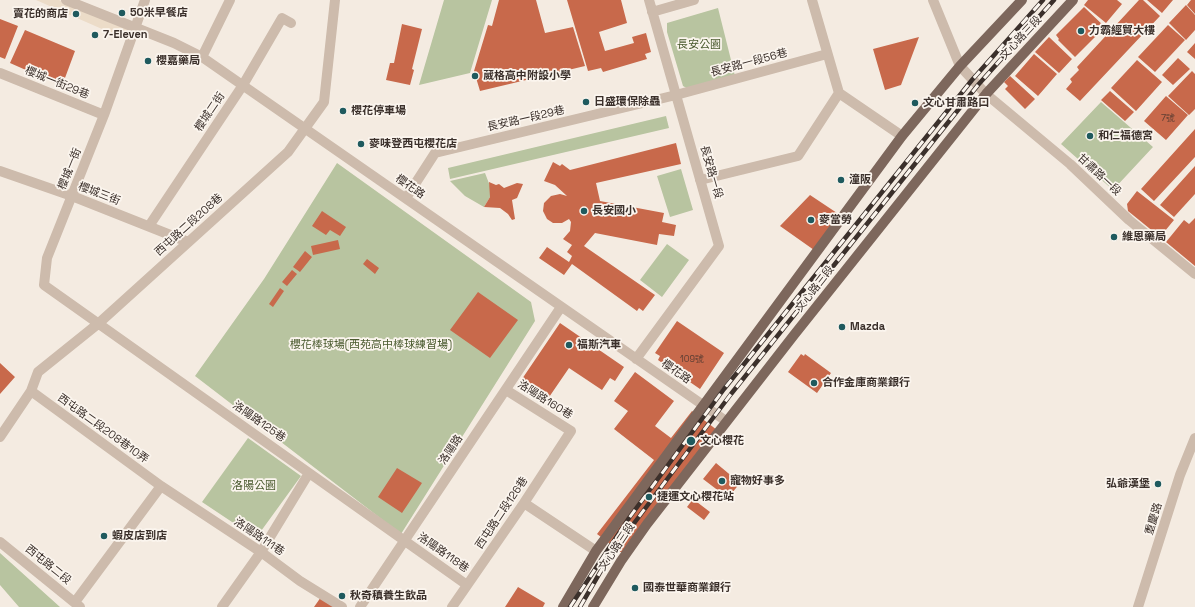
<!DOCTYPE html>
<html>
<head>
<meta charset="utf-8">
<style>
	body { margin:0 }
	canvas { display:block; background:#f4ebe1 }
</style>
</head>
<body>
<canvas width="1195" height="607"></canvas>
<script>
const ctx = document.querySelector('canvas').getContext('2d');
ctx.lineJoin = 'round';
function fill(path, color) { ctx.fillStyle = color; ctx.fill(path, 'evenodd'); }
const poly = rows => new Path2D(rows.map(r => 'M' + r).join(''));
function trace(path, color, width, dash) { ctx.strokeStyle = color; ctx.lineWidth = width; ctx.lineCap = dash ? 'butt' : 'round'; ctx.setLineDash(dash || []); ctx.stroke(path); }
function label(font, color, halo, rows, align = 'center') {
  ctx.font = font + ' "Space Grotesk","Noto Sans TC",sans-serif'; ctx.lineWidth = 3.5; ctx.setLineDash([]); ctx.textBaseline = 'middle'; ctx.strokeStyle = halo; ctx.fillStyle = color; for (const [text, x, y, turn = 0] of rows) {
    ctx.save(); ctx.translate(x, y); ctx.rotate((+turn || 0) * Math.PI / 180); ctx.textAlign = isNaN(turn) ? turn : align; if (halo) ctx.strokeText(text, 0, 0); ctx.fillText(text, 0, 0); ctx.restore();
  }
}
fill(poly([
	[444,0,492,0,470,73,419,85],
	[718,8,735,76,692,91,683,86,667,32,667,23],
	[1101,102,1153,147,1113,190,1061,144],
	[666,116,669,128,450,179,448,168],
	[337,163,531,302,535,321,401,534,195,376,264,279],
	[681,169,693,210,670,217,657,176],
	[485,173,490,186,490,197,484,207,465,196,450,181],
	[667,244,689,260,662,297,640,280],
	[248,438,301,476,256,538,202,502],
	[0,553,60,607,19,607,0,585]
]), '#b8c4a0');
fill(poly([
	[36,0,59,0,132,30,127,40]
]), '#ecdcc8');
fill(poly([
	[499,0,536,0,545,33,573,27,585,66,480,91,474,71,488,25,492,26],
	[567,0,621,0,627,23,599,32,605,51,634,43,632,37,646,33,651,52,645,54,647,59,603,72,601,68,588,71],
	[1088,0,1117,0,1122,4,1106,23,1084,5],
	[1139,0,1143,0,1160,16,1080,101,1066,89,1072,82,1070,79,1079,70,1077,67],
	[1147,0,1173,0,1162,13],
	[1191,0,1195,0,1195,14,1187,5],
	[1186,5,1195,15,1195,30,1186,40,1169,23],
	[1084,7,1105,27,1075,57,1058,40,1059,39,1056,35],
	[0,19,18,26,5,59,0,57],
	[402,24,422,29,412,69,414,70,410,85,386,80,390,63,394,63],
	[1168,25,1185,40,1155,72,1138,57],
	[25,30,75,51,62,86,10,63],
	[919,37,901,85,885,90,873,49],
	[1049,37,1072,59,1059,73,1035,52],
	[1195,43,1195,59,1187,52],
	[1034,54,1057,74,1038,96,1015,76],
	[1178,58,1190,69,1173,85,1162,75],
	[1137,60,1162,82,1136,111,1111,88],
	[1192,71,1195,74,1195,109,1189,115,1168,96],
	[1010,76,1035,99,1025,109,1005,89,1008,86,1004,82],
	[1110,91,1134,112,1125,121,1101,100],
	[1166,96,1188,115,1166,140,1144,121],
	[1195,129,1195,157,1154,201,1141,189],
	[676,143,681,164,596,183,600,201,664,213,662,222,676,225,674,236,659,234,657,245,595,233,584,246,655,295,643,311,639,308,637,311,572,264,564,275,539,258,547,247,569,262,572,256,567,252,572,245,563,239,570,231,571,222,569,219,562,223,553,223,547,219,543,211,544,203,551,196,560,194,567,196,555,185,544,181,553,162,560,166,562,164,570,170],
	[1195,166,1195,194,1174,217,1160,205],
	[489,182,496,185,499,184,504,188,517,183,523,184,517,198,512,200,515,219,512,220,508,214,500,208,484,207,490,197],
	[1137,191,1174,220,1160,237,1128,211,1127,204],
	[810,195,840,215,814,250,780,226],
	[322,211,346,227,340,236,330,230,326,235,312,226],
	[1195,218,1195,266,1166,242,1184,220,1189,224],
	[338,240,340,249,313,255,311,246],
	[305,251,312,257,300,272,293,267],
	[367,259,379,268,375,274,363,264],
	[292,270,297,274,287,286,282,282],
	[280,288,284,291,273,307,269,304],
	[478,292,518,320,490,358,450,330],
	[677,321,724,353,700,389,658,360,660,356,655,353],
	[560,323,624,367,615,381,610,378,602,390,569,368,545,403,523,389,522,379],
	[801,354,804,356,805,354,831,373,817,393,788,372],
	[0,363,15,377,0,394],
	[635,372,674,401,655,426,671,438,692,411,721,433,626,556,597,534,654,460,614,429,628,411,614,401],
	[716,463,740,483,728,498,703,479],
	[397,468,422,483,402,513,378,497],
	[693,499,710,512,704,520,687,507],
	[518,587,545,603,543,607,505,607],
	[321,597,338,607,314,607]
]), '#c8694b');
trace(poly([
	[66,0,174,43,202,57,726,421],
	[145,0,104,115,47,258,44,285,467,585],
	[812,0,839,93],
	[933,0,960,66,986,94,1070,164,1129,220,1195,274],
	[652,12,694,0],
	[202,57,230,0],
	[0,73,104,115],
	[839,93,902,136],
	[0,171,72,196,188,242],
	[700,180,798,156,839,93],
	[406,198,435,153,676,95,827,54],
	[149,226,243,85,282,18,291,23],
	[636,359,719,246,649,0],
	[31,391,161,486,261,552,300,581,342,607],
	[0,437,31,391,38,372,99,323,288,152,324,102,335,0],
	[524,503,596,551],
	[0,542,80,607],
	[75,602,161,486],
	[222,607,261,552,309,473],
	[360,607,561,307],
	[452,607,524,503,571,431,506,390],
	[1138,607,1180,475,1195,438]
]), '#cdbbac', 10);
trace(poly([
	[563,607,596,551,902,136,960,66,1022,0],
	[593,607,621,561,647,524,794,335,986,94,1073,0]
]), '#7d675c', 10);
const rail = poly([
	[570,607,629,518,724,389,972,80,1043,0],
	[580,607,602,569,635,522,731,394,978,85,1054,0]
]);
trace(rail, '#3b302b', 4.5);
trace(rail, '#fbf5ee', 3, [9]);
for (const [x, y, r, color] of [
	[122,13,4,"#1f5a5e"],
	[76,14,4,"#1f5a5e"],
	[1081,31,4,"#1f5a5e"],
	[95,35,4,"#1f5a5e"],
	[148,61,4,"#1f5a5e"],
	[475,76,4,"#1f5a5e"],
	[586,102,4,"#1f5a5e"],
	[915,103,4,"#1f5a5e"],
	[343,111,4,"#1f5a5e"],
	[1090,136,4,"#1f5a5e"],
	[361,144,4,"#1f5a5e"],
	[841,180,4,"#1f5a5e"],
	[584,211,4,"#1f5a5e"],
	[811,220,4,"#1f5a5e"],
	[1114,237,4,"#1f5a5e"],
	[842,327,4,"#1f5a5e"],
	[569,345,4,"#1f5a5e"],
	[814,383,4,"#1f5a5e"],
	[691,441,5,"#1f5a5e"],
	[722,481,4,"#1f5a5e"],
	[1158,484,4,"#1f5a5e"],
	[649,497,4,"#1f5a5e"],
	[104,536,4,"#1f5a5e"],
	[635,588,4,"#1f5a5e"],
	[342,596,4,"#1f5a5e"]
]) { const dot = new Path2D(); dot.arc(x, y, r, 0, 2 * Math.PI); ctx.fillStyle = color; ctx.fill(dot); trace(dot, '#fbf5ee', 1.5); }
label('9px', '#5e3e33', null, [
	["7號",1168,119],
	["109號",692,360]
]);
label('bold 11px', '#3b302b', '#fbf5ee', [
	["50米早餐店",130,13],
	["賣花的商店",68,14,"right"],
	["力霸經貿大樓",1089,31],
	["7-Eleven",103,35],
	["櫻嘉藥局",156,61],
	["葳格高中附設小學",483,76],
	["日盛環保除蟲",594,102],
	["文心甘肅路口",923,103],
	["櫻花停車場",351,111],
	["和仁福德宮",1098,136],
	["麥味登西屯櫻花店",369,144],
	["潼阪",849,180],
	["長安國小",592,211],
	["麥當勞",819,220],
	["維恩藥局",1122,237],
	["Mazda",850,327],
	["福斯汽車",577,345],
	["合作金庫商業銀行",822,383],
	["文心櫻花",700,441],
	["寵物好事多",730,481],
	["弘爺漢堡",1150,484,"right"],
	["捷運文心櫻花站",657,497],
	["蝦皮店到店",112,536],
	["國泰世華商業銀行",643,588],
	["秋奇稹養生飲品",350,596]
], 'left');
label('11px', '#3b302b', '#fbf5ee', [
	["文心路三段",1021,38,-47],
	["長安路一段56巷",749,63,-15],
	["櫻城一街29巷",57,83,22],
	["櫻城二街",210,112,-56],
	["長安路一段29巷",526,119,-13],
	["櫻城一街",70,169,-68],
	["長安路一段",711,172,74],
	["甘肅路一段",1099,175,43],
	["櫻花路",410,187,35],
	["櫻城三街",99,194,21],
	["西屯路二段208巷",189,225,-42],
	["文心路三段",815,289,-52],
	["櫻花路",676,372,35],
	["洛陽路160巷",545,400,32],
	["洛陽路125巷",259,422,35],
	["西屯路二段208巷10弄",103,429,36],
	["洛陽路",451,450,-56],
	["西屯路二段126巷",502,513,-56],
	["重慶路",1154,519,-73],
	["洛陽路111巷",259,537,34],
	["文心路三段",617,547,-56],
	["洛陽路118巷",443,553,35],
	["西屯路二段",48,565,39]
]);
label('11px', '#4a5a2e', '#fbf5ee', [
	["長安公園",699,45],
	["櫻花棒球場(西苑高中棒球練習場)",371,345],
	["洛陽公園",254,486]
]);
</script>
</body>
</html>
